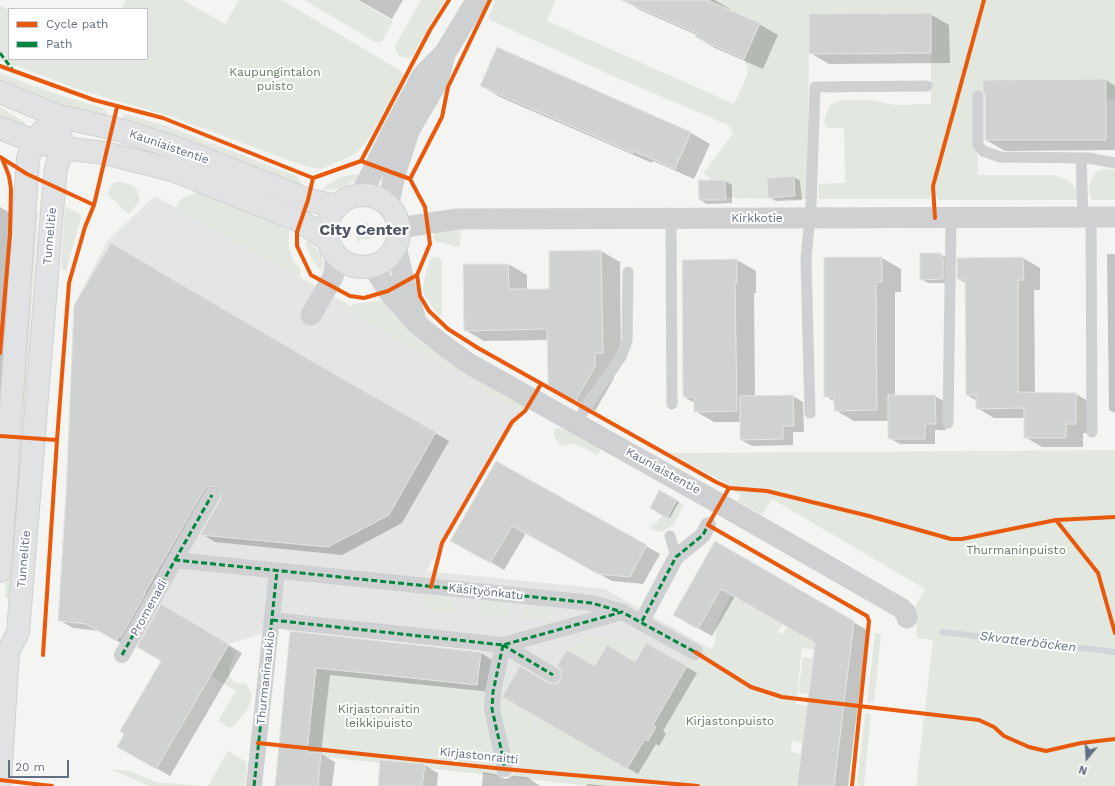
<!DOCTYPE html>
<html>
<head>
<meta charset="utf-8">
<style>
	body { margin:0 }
	#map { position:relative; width:1115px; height:786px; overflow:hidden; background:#f4f5f2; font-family:"Work Sans",sans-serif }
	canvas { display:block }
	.legend { position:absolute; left:8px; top:8px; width:140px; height:52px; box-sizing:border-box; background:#fff; border:1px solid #c0c5ce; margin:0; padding:5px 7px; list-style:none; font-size:12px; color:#626e84 }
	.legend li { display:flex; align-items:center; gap:8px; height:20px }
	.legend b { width:20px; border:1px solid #c0c5ce }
	.north { position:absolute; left:1067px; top:738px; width:40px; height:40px; -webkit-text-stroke:3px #fff; paint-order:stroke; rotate:198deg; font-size:11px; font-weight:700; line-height:16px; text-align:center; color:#626e84 }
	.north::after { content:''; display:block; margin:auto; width:14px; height:18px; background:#626e84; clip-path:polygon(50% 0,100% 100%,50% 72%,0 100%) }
	.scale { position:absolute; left:8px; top:760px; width:61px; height:18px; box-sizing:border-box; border:2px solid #626e84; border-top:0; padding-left:5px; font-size:12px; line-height:14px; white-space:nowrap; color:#626e84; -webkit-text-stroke:3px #fff; paint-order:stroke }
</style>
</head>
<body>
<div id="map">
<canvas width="1115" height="786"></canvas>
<ul class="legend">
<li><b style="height:5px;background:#e8590c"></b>Cycle path</li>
<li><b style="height:5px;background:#00873e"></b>Path</li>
</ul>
<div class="north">N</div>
<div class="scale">20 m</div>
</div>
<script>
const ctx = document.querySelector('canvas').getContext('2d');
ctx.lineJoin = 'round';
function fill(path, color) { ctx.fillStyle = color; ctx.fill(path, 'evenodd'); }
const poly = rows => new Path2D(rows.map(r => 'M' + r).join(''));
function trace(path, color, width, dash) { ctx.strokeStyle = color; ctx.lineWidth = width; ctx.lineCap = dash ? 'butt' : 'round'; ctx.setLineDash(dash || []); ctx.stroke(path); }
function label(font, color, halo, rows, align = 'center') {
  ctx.font = font + ' "Work Sans",sans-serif'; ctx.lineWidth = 4; ctx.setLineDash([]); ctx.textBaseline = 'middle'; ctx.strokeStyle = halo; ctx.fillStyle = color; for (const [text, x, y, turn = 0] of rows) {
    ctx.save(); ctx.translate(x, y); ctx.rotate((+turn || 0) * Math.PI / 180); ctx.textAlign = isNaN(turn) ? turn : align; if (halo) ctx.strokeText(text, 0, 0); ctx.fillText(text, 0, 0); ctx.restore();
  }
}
fill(poly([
	[155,196,335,297,524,408,426,571,605,589,712,650,634,776,469,759,482,646,290,625,229,644,165,606,140,648,116,641,86,624,58,621,65,507,74,305,108,240]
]), '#e4e5e5');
fill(poly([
	[126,0,183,0,225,24,239,0,282,0,401,71,403,74,403,77,366,143,355,154,322,169,304,166,175,118,80,90,0,60,0,5,9,10,9,59,147,59,147,9,121,9],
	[304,0,356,0,393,21,383,40,380,42,375,42],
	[421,0,445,0,412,56,408,58,401,57,396,52,395,46],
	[495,0,556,0,547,21,734,104,747,76,748,68,744,59,760,23,710,1,711,0,1115,0,1115,99,1106,100,1106,79,983,80,983,92,975,92,974,146,978,156,978,175,1055,175,1069,181,1077,188,1079,195,1077,200,938,200,938,195,930,195,929,199,819,199,818,184,845,183,844,128,827,128,824,122,827,112,831,104,842,100,869,100,896,105,931,104,931,14,809,54,807,199,730,198,704,173,733,133,728,125,615,77,488,19],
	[0,73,56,94,103,108,107,112,107,115,106,117,69,108,40,99,0,81],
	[0,107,26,123,25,125,24,126,0,116],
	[126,114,170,127,296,176,299,179,303,188,154,129,121,121,124,115],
	[1103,169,1115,170,1115,200,1092,200,1090,194,1089,186,1093,177,1097,171],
	[353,174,361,175,356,180,340,189,322,190,328,184,341,177],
	[116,182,121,182,132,185,137,190,140,200,136,206,128,214,107,194,112,184],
	[198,192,210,195,271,221,289,230,289,248,294,262,300,268,300,277,175,208,181,199],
	[65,206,80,214,81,217,66,271,61,269],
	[33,213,38,213,24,412,20,412],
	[367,221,370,228,370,234,374,237,366,240,361,239,359,243,356,237,356,230,352,228,357,225,364,225],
	[461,229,460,247,453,246,436,241,433,238,433,236,437,230],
	[307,241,321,253,324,265,322,271,313,262,305,244],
	[434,256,442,259,442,315,439,316,424,295,423,287,426,271,430,260],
	[386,300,406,327,425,345,447,359,526,406,526,408,523,411,520,411,348,310,349,308,353,304],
	[556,428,565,429,601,449,597,455,582,447,573,444,562,446,558,443,555,438,554,432],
	[1115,450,1115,786,916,786,933,640,917,638,916,605,925,589,772,499,762,515,737,501,741,496,725,483,670,453],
	[19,460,21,462,11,598,5,598,11,503],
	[677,500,684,506,673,525,663,531,658,532,651,529,651,526,660,519,663,515,667,517],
	[426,593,455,596,453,612,424,609],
	[731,595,782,624,778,632,783,634,787,627,815,643,814,650,802,648,796,704,807,706,803,743,792,741,791,752,801,754,805,786,590,786,307,755,316,668,477,685,502,697,533,714,529,722,536,726,541,719,627,769,645,739,648,741,656,727,653,725,700,643,712,649,715,643,717,622],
	[481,599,510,602,508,618,479,615],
	[524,605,553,609,551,622,522,618],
	[875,633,881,634,874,703,867,702],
	[592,636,639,641,647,643,635,662,595,666,567,650],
	[228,647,236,652,229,669,230,677,233,681,237,683,243,684,245,682,251,693,251,701,248,709,239,720,234,726,228,727,218,721,236,691,211,676],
	[803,657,813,658,808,694,798,693],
	[865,713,871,714,864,786,857,786],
	[228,751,247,762,245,786,208,786],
	[113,769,130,771,156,782,201,786,149,786,112,770]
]), '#e2e8e0');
fill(poly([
	[358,0,403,0,392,19],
	[622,0,715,0,730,9,730,11,759,24,778,35,763,69,715,48,696,37,697,35,642,11],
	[930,14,949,25,950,63,829,64,810,53],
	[498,48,691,133,710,144,694,179,653,161,652,163,500,97,481,86],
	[1106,80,1115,86,1115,150,1005,151,986,140],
	[794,177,800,181,802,200,776,201,769,197],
	[725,181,732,185,732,203,707,204,700,200],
	[0,207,20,219,0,493],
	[601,251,620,262,621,364,614,363,614,378,595,411,549,384,549,340,484,341,465,330,464,265,508,264,527,275,527,290,550,290],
	[940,254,947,258,950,283,928,283,921,279],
	[1107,254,1115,254,1115,413,1109,410],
	[882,258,901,269,901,292,895,292,895,396,935,396,945,402,946,430,935,430,935,444,900,444,889,438,889,421,854,421,835,410,835,402,825,396],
	[1023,258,1040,268,1040,290,1034,290,1035,393,1076,394,1093,404,1093,433,1083,433,1083,447,1042,447,1025,437,1025,418,994,418,977,408,977,401,967,395,966,283,958,279,958,259],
	[737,260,756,271,756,293,754,293,755,397,793,396,803,402,804,432,793,432,793,445,752,446,741,440,741,422,714,422,695,411,695,403,684,397],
	[313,363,449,441,402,523,342,555,215,542,202,534,221,500,222,494,217,498,130,648,100,631,73,628,59,620],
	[497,462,660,554,643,584,612,581,526,533,504,570,452,540],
	[660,492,679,502,670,518,651,507],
	[715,543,867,630,848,786,798,786,816,642,735,596,712,636,674,615],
	[162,605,242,653,170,776,119,746,162,661],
	[290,633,481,653,494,661,491,692,330,675,321,754,335,762,332,786,276,786],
	[647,644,697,673,663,731,666,734,659,746,656,744,638,774,504,696,548,684,553,685,595,667,636,663],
	[424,765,438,773,437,786,379,786],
	[483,772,495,774,505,779,509,778,512,776,527,777,540,786,482,786],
	[587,784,608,786,587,786]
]), '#0003');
trace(poly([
	[942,632,1115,652]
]), '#d0d6da', 6);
const building = poly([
	[621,0,707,0,760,23,744,59,695,37,697,33,621,0],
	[931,13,931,53,809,54,809,14,931,13],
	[497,47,691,132,675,169,634,151,633,153,480,86,497,47],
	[1106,79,1106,140,985,140,985,96,983,91,983,80,1106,79],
	[794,176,795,196,768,198,767,178,794,176],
	[698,180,725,180,726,200,699,200,698,180],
	[111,243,305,357,436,432,389,515,328,547,200,535,220,500,221,495,220,491,217,487,212,486,207,487,204,490,144,594,145,594,121,637,119,636,116,641,86,624,58,621,66,493,74,305,111,243],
	[601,250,603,353,595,353,595,367,575,401,548,385,547,329,464,331,463,264,508,264,509,289,549,289,549,251,601,250],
	[920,253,941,253,941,258,943,258,943,279,920,280,920,253],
	[824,257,882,257,882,282,876,282,877,410,834,411,834,397,824,397,824,257],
	[1023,257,1024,280,1018,280,1018,392,1076,393,1076,424,1066,424,1066,438,1024,438,1024,408,976,409,976,395,966,395,965,279,957,279,957,258,1023,257],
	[737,259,737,283,735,283,737,411,694,412,694,397,683,397,682,260,737,259],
	[793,395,794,426,783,426,783,439,740,440,740,396,793,395],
	[888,395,935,395,936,424,925,424,925,439,888,439,888,395],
	[496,461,647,545,630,577,598,574,512,526,490,563,450,541,496,461],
	[659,490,677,500,667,518,650,508,659,490],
	[715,541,854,621,834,786,797,786,815,643,721,589,698,629,673,615,715,541],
	[161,604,229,644,156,769,117,747,124,734,120,731,161,661,137,647,161,604],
	[290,631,481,652,477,685,316,668,307,752,321,753,318,786,275,786,290,631],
	[646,643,687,666,653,725,656,727,648,741,645,739,627,769,502,697,520,666,548,683,553,684,558,683,561,680,562,676,561,671,557,666,567,650,595,666,607,645,635,662,646,643],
	[380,760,425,764,422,786,378,786,380,760]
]);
fill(building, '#d0d2d2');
trace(building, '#e4e4e2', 1);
const secondary = poly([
	[33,141,58,116,120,130,145,138,182,150,308,200,337,206],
	[44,144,62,148,105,153,173,170,288,216,300,221,328,240],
	'327 231a36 36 0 1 1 72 0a36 36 0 1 1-72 0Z'
]);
const primary = poly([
	[0,92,58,116,62,148,56,169,54,187,18,632,8,652,0,780],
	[0,128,33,141,28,159,27,174,0,571]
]);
trace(secondary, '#d0d2d2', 24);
trace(primary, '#cfd1d1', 24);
trace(poly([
	[978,96,978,145,983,151,1000,157,1089,158,1115,163],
	[1081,158,1083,217],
	[1091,217,1092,432],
	[671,219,672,404],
	[810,413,806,259,811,204,815,87,927,86],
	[577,423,585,408,621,357,627,341,628,272],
	[948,423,951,218],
	[670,536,676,557]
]), '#cfd0d1', 11);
trace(poly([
	[175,560,212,495],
	[272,620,503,645,622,612,695,652],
	[642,621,676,557,703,535,708,525],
	[503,645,493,692,492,709,504,762,504,769],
	[503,645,553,675],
	[122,655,175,560,592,603,622,612],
	[254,786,277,571]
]), '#cfd0d1', 16);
trace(poly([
	[399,228,457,219,1115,217],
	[396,246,404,281,415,317],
	[373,266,388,291,417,324,442,344,468,363,720,504,901,608,906,613,907,618],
	[311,315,333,277,335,267,335,255]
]), '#cfd0d1', 21);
trace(poly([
	[361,195,396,125,423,75,445,53,477,0],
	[388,205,395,173,409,130,437,82,445,53]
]), '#cfd0d1', 22);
trace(secondary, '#e1e2e3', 22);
trace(primary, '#e1e2e3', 22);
trace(poly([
	[0,53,12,69],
	[175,560,212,495],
	[272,620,503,645,622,612,695,652],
	[642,621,676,557,703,535,708,525],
	[503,645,493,692,492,709,504,762,504,769],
	[503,645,553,675],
	[122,655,175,560,592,603,622,612],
	[254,786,277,571]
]), '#00873e', 3, [6, 3]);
trace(poly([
	[0,66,94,100,163,118,313,178,361,161,410,179,425,207,430,244,417,275,420,296,429,311,448,329,478,348,716,482,729,488,767,491,869,516,951,539,962,539,1056,520,1115,517],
	[0,157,27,174,94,205],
	[361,161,430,30,449,0],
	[313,178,308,200,297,232,297,246,311,275,350,296,364,298,388,291,417,275],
	[410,179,442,117,448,87,490,0],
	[935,218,933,186,984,0],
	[0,353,10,234,11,189,9,176,2,158],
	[0,436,57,440],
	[729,488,708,525,867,616,869,621,852,786],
	[1056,520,1098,573,1115,633],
	[431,587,442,543,512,422,525,411,541,384],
	[695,652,751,687,782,697,979,720,994,727,1004,736,1029,747,1046,751,1081,743,1115,739],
	[43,655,57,440,69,283,85,227,94,205,117,107],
	[258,743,504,769,698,786],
	[0,780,52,786]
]), '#e8590c', 4);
label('12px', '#627b62', '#fff', [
	["Kaupungintalon",275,72],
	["puisto",275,86],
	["Thurmaninpuisto",1016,550],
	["Kirjastonraitin",379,709],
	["leikkipuisto",379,723],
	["Kirjastonpuisto",730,721]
]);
label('12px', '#626e84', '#fff', [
	["Kauniaistentie",169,147,19],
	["Kirkkotie",757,218],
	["Tunnelitie",50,236,-85],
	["Kauniaistentie",663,471,29],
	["Tunnelitie",24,559,-85],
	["Käsityönkatu",486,592,6],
	["Promenadi",149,608,-61],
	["Thurmaninaukio",266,678,-84],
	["Kirjastonraitti",479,756,6]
]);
label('italic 13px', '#637789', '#fff', [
	["Skvatterbäcken",1028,642,7]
]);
label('bold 16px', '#515969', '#fff', [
	["City Center",364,230]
]);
</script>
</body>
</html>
